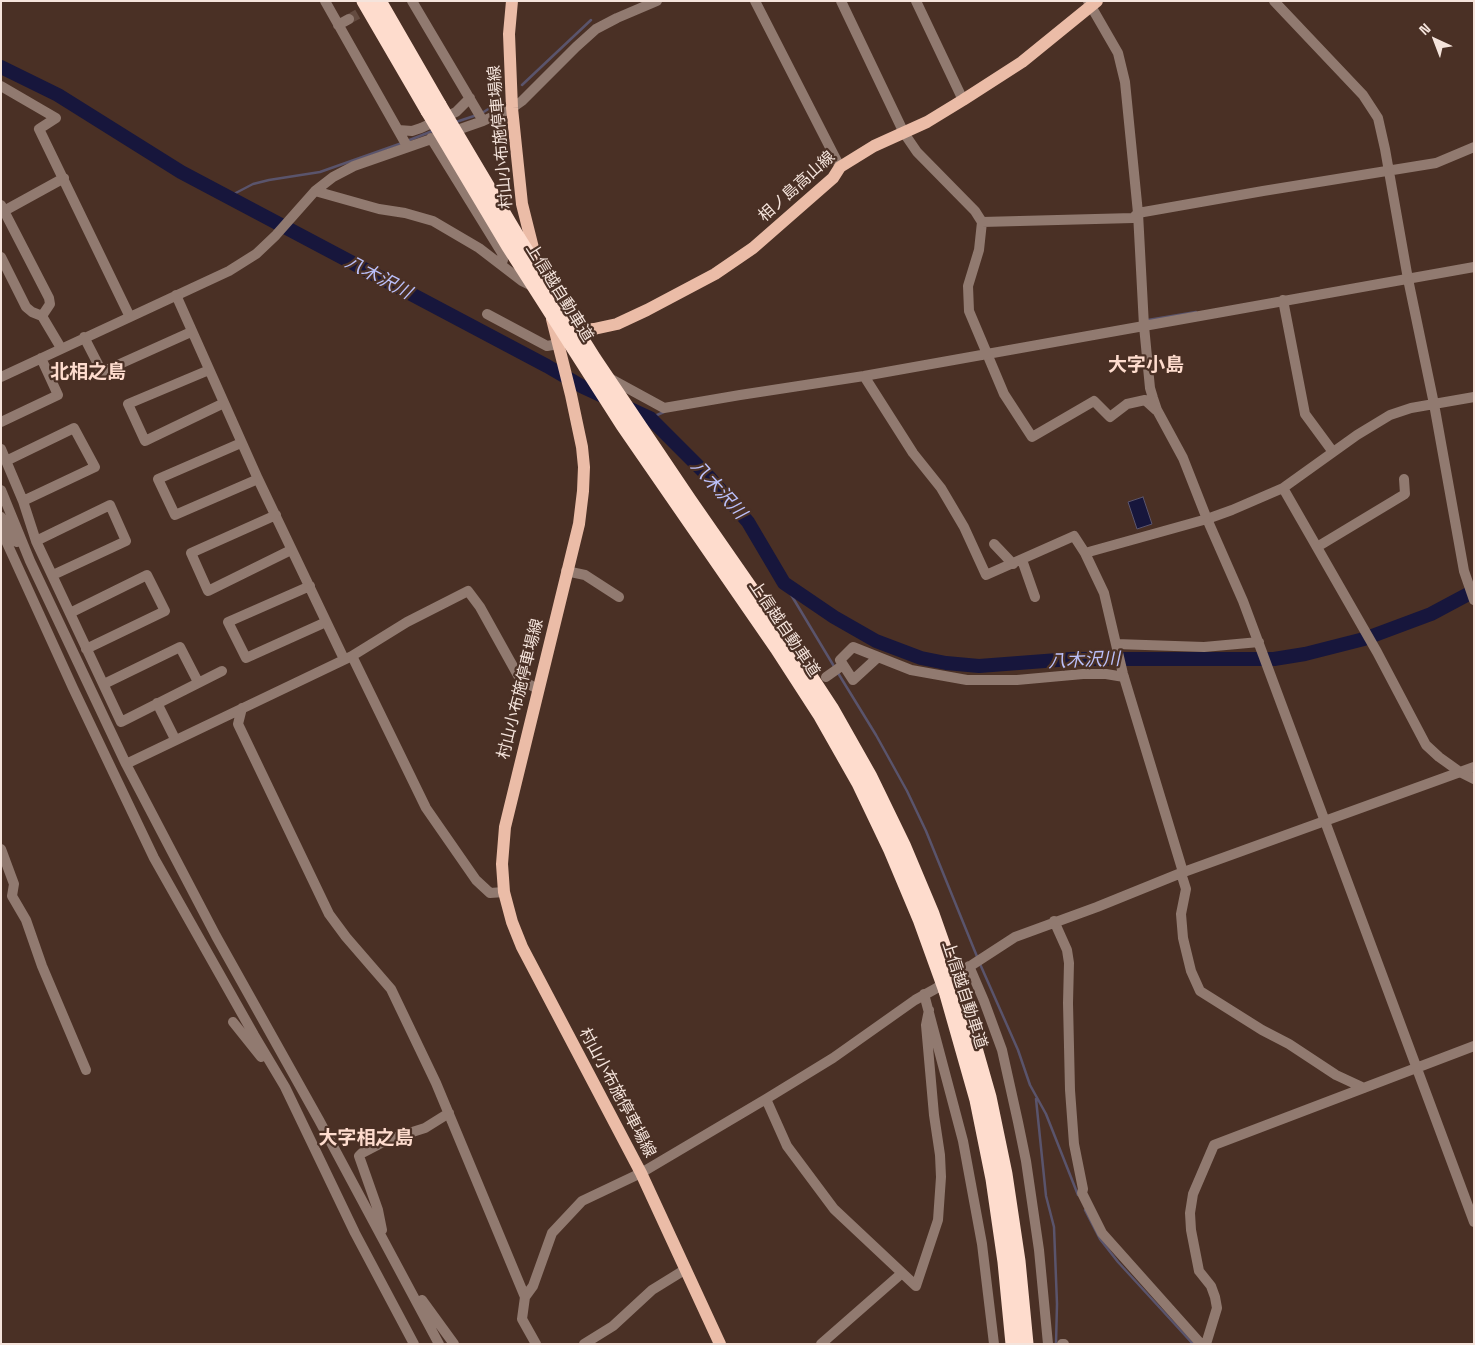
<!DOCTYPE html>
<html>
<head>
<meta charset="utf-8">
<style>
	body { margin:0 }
	#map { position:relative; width:1475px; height:1345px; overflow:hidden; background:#4a3025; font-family:"Space Grotesk",sans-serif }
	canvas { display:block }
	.frame { position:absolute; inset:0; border:2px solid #f5e4dc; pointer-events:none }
	.north { position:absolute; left:1410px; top:15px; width:50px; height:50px; -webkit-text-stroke:4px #4a3025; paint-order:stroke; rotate:317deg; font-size:14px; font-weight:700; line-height:20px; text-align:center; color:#f5e4dc }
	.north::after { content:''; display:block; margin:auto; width:18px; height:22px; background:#f5e4dc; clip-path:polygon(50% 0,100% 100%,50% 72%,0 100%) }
</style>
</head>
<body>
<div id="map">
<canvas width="1475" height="1345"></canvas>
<div class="frame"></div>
<div class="north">N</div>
</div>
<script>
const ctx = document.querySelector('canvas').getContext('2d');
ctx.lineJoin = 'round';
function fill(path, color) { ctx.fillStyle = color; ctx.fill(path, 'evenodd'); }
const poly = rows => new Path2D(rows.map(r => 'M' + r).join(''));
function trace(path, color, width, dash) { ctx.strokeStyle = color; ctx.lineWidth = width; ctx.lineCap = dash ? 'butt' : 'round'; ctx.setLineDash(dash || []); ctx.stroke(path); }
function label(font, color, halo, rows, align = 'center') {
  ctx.font = font + ' "Space Grotesk","Noto Sans JP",sans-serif'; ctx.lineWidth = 4.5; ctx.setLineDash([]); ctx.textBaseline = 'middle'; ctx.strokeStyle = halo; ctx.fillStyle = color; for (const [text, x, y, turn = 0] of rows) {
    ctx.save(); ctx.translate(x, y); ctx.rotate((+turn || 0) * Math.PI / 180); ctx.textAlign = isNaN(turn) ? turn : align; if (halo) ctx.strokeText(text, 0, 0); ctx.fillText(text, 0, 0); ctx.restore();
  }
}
const water = poly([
	[1143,497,1152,524,1137,529,1128,502,1143,497]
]);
fill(water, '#17163c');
trace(water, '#5a546c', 1);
trace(poly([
	[522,85,591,20],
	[482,113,498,103],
	[456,122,477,115],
	[407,141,435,130],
	[228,197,253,184,269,180,320,172,402,143],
	[1148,320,1196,312],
	[650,418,664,412],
	[784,583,835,668],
	[838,673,876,735,907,791,926,831,978,959],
	[980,964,1018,1050,1030,1085,1046,1114,1078,1195],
	[1036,1099,1046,1196,1054,1227,1057,1304,1056,1344],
	[1085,1210,1100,1239,1118,1262,1193,1344]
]), '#5a546c', 2.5);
trace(poly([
	[1,67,58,95,181,172,547,366,583,387,650,418,710,478,748,522,784,583,834,617,876,641,921,658,946,663,979,666,1071,659,1274,659,1305,654,1364,639,1431,614,1474,591]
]), '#17163c', 14);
trace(poly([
	[349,19,372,6]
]), '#644b40', 10, [10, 5]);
trace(poly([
	[325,1,407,146],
	[412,1,483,121],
	[755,1,840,167],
	[841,1,904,133,917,152,975,211,982,222,1133,218,1138,213,1263,191,1436,163,1474,147],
	[916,1,963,100],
	[1088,1,1118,53,1125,82,1138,213,1144,326,1150,388,1153,398,1157,410,1183,458,1207,519,1243,601,1474,1222],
	[1274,1,1363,95,1378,118,1385,149,1408,279,1434,404,1464,571,1474,600],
	[338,25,349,19],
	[1,86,56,118,39,129,130,317],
	[398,130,412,131,421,128,456,112,470,98],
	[431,138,502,253,503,260,501,265],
	[315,191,379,209,405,213,433,221,479,248,522,281,534,287],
	[1,205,49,298,50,304,42,316],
	[4,211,64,178],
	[982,222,979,250,968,286,969,311,1004,394,1032,437,1094,401,1110,417,1127,404,1145,400,1156,410],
	[1,257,26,307,32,312,42,316,61,348],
	[176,295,258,479,344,659],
	[1283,300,1305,414,1333,452],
	[487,314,547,346,558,344],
	[84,337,102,372,191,332],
	[209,370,128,404,145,441,224,403],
	[864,376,913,453,941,488,964,527,986,575,1074,536,1085,553,1104,593,1123,674,1183,872],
	[1,377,229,271,256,254,276,235,315,191,333,177,354,166,483,121,512,108,522,101,576,47,596,29,617,18,657,1],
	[609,378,664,408,740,395,864,376,1474,267],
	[1,422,58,395,41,358],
	[241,443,158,479,175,515,258,479],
	[1,449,23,501,36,541,121,722,222,671],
	[6,461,74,428,95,467,23,501],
	[1283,488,1377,652,1426,745,1439,757,1460,772,1474,779],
	[1,490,30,561,126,764,216,936,319,1120,439,1344],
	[276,515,191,553,208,591,291,550],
	[1,517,17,542],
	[1,530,73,688,154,858,254,1035,285,1087,355,1233,414,1344],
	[36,541,110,505,126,541,53,575],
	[994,544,1013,564],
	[1317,547,1405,494,1404,479],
	[1085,553,1207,519,1232,510,1283,488,1357,435,1390,415,1411,408,1474,397],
	[1022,560,1035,597],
	[566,571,585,575,619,597],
	[310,586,228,622,246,658,326,622],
	[70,613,147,575,165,611,86,649],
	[1116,644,1204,647,1259,642],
	[352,656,426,808,476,880,490,893,504,892],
	[877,658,853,680,840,660,853,647,911,670,967,680,1017,680,1083,674,1106,674,1124,677],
	[826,677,843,665],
	[104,684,180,647,198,682],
	[157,703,175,739],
	[242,708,238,724,329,914,346,937,391,989,436,1083,525,1297,522,1319,536,1344],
	[126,764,352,656,407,622,468,591,480,607,520,679,539,690],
	[1,849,14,884,12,896,26,920,42,966,86,1070],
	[1181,873,1186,889,1181,914,1183,938,1191,971,1200,991,1262,1030,1289,1044,1336,1075,1364,1088],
	[1054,921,1067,950,1069,963,1068,1003,1070,1090,1074,1144,1083,1189,1082,1193,1102,1233,1201,1344],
	[969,966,984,1001,1002,1050,1018,1122,1026,1161,1039,1250,1048,1344],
	[924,994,963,1141,982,1244,994,1344],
	[233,1022,261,1057],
	[766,1099,787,1146,834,1209,916,1286,938,1220,941,1177,940,1155,934,1115,926,1025,929,1010],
	[382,1230,378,1210,359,1156,362,1153,387,1140,425,1128,449,1113],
	[525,1297,533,1286,552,1233,582,1201,641,1173,766,1099,833,1058,915,1000,935,989,1015,937,1097,907,1181,873,1474,767],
	[422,1300,454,1344],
	[584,1344,613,1326,652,1290,686,1269],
	[821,1344,902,1273],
	[1062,1344,1064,1344],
	[1206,1344,1217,1308,1215,1297,1211,1286,1199,1271,1191,1230,1190,1213,1193,1194,1214,1145,1474,1046]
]), '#917a70', 10);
trace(poly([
	[512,1,509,34,512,108,522,204,537,264],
	[552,319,571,395,582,447,584,467,583,491,579,524,505,827,502,864,504,892,512,922,522,947,641,1173,720,1344],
	[568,331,594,329,617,324,647,310,715,274,753,248,833,178,840,167,874,146,927,122,963,100,1022,62,1097,1]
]), '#ebbca7', 12);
trace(poly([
	[364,1,428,111],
	[379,1,439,105],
	[957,985,989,1097,1005,1174,1018,1261,1026,1344],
	[946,991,977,1100,993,1179,1005,1262,1013,1344]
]), '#fedccd', 15);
trace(poly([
	[439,105,518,238,594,359,689,500,787,641,831,708,870,777,903,845,932,914,957,985],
	[428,111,508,245,623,425,777,648,821,716,859,783,891,850,920,919,946,991]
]), '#fedccd', 15);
label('16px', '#f5e4dc', '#4a3025', [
	["村山小布施停車場線",501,137,-95],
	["相ノ島高山線",797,187,-42],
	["上信越自動車道",559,293,58],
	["上信越自動車道",784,629,56],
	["村山小布施停車場線",521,689,-76],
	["上信越自動車道",964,995,72],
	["村山小布施停車場線",617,1093,62]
]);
label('italic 18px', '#bbc0fa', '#4a3025', [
	["八木沢川",378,278,28],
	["八木沢川",718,490,48],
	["八木沢川",1084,661,-2]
]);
label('bold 19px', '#fedcce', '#4a3025', [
	["大字小島",1146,366],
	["北相之島",88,373],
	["大字相之島",366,1139]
]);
</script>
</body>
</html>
